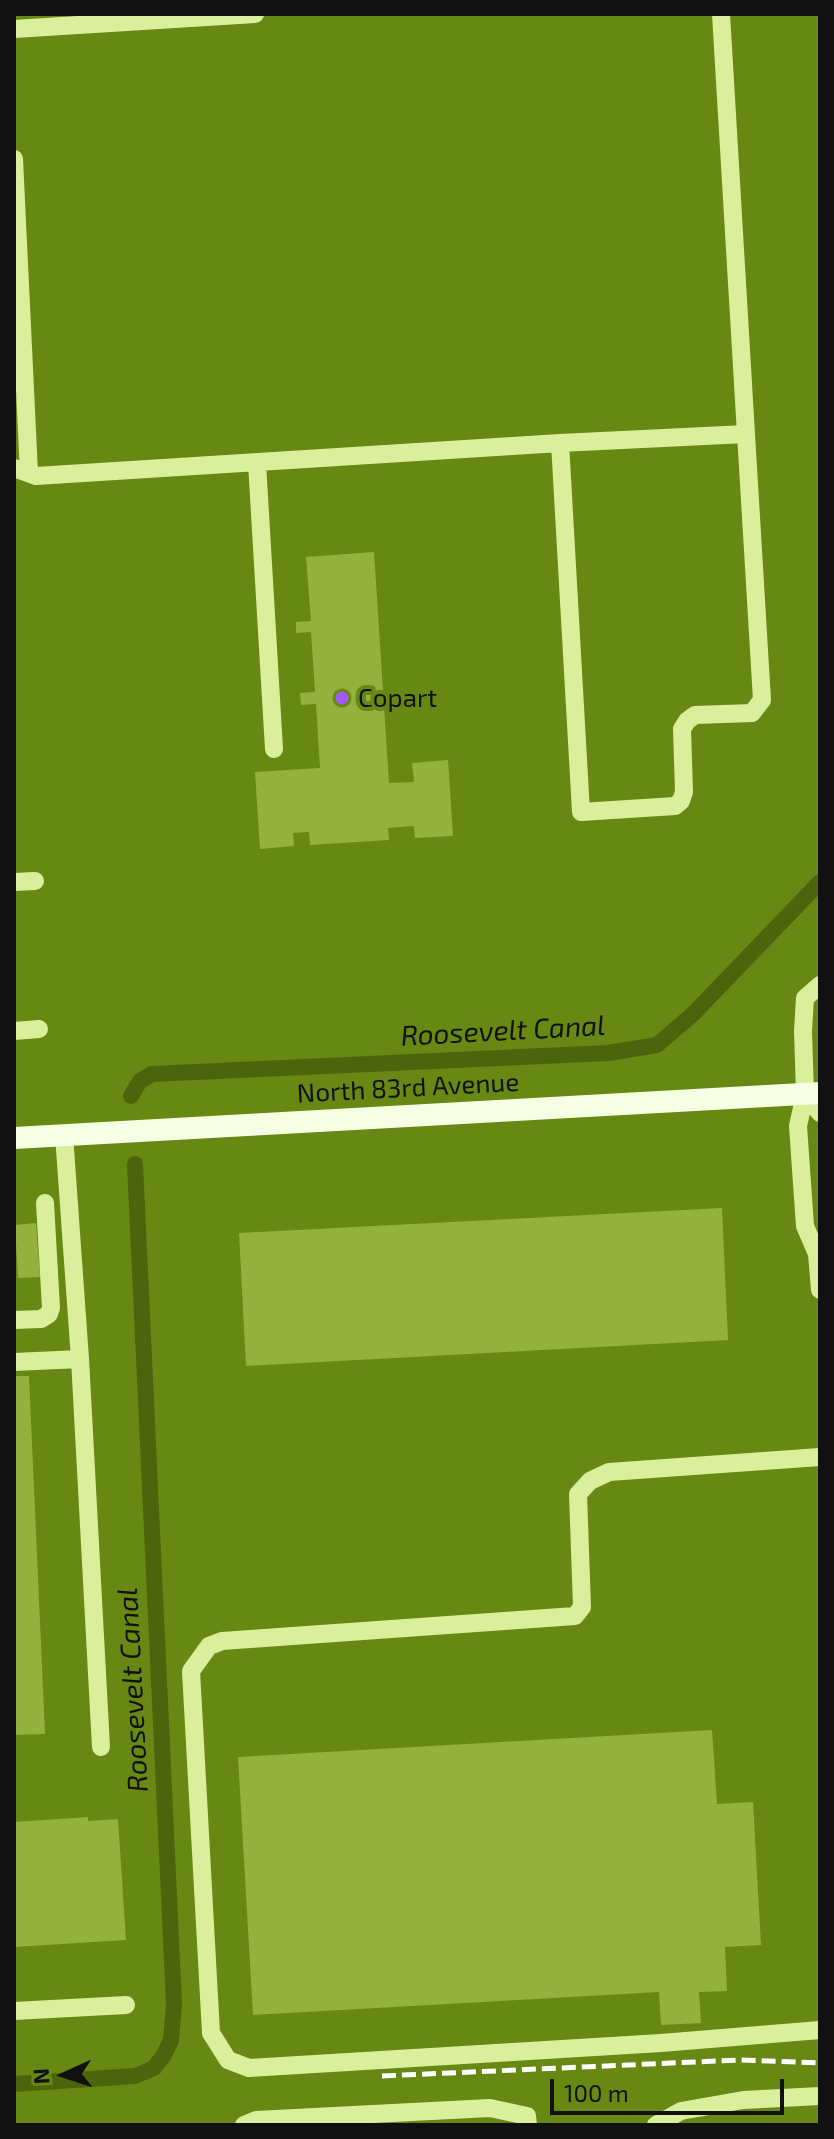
<!DOCTYPE html>
<html>
<head>
<meta charset="utf-8">
<style>
	body { margin:0 }
	#map { position:relative; width:834px; height:2139px; overflow:hidden; background:#688814; font-family:"Exo 2",sans-serif }
	canvas { display:block }
	.frame { position:absolute; inset:0; border:16px solid #111; pointer-events:none }
	.north { position:absolute; left:24px; top:2035px; width:80px; height:80px; -webkit-text-stroke:6px #688814; paint-order:stroke; rotate:267deg; font-size:22px; font-weight:700; line-height:32px; text-align:center; color:#111 }
	.north::after { content:''; display:block; margin:auto; width:28px; height:36px; background:#111; clip-path:polygon(50% 0,100% 100%,50% 72%,0 100%) }
	.scale { position:absolute; left:550px; top:2079px; width:234px; height:36px; box-sizing:border-box; border:4px solid #111; border-top:0; padding-left:10px; font-size:24px; line-height:28px; white-space:nowrap; color:#111; -webkit-text-stroke:6px #688814; paint-order:stroke }
</style>
</head>
<body>
<div id="map">
<canvas width="834" height="2139"></canvas>
<div class="frame"></div>
<div class="north">N</div>
<div class="scale">100 m</div>
</div>
<script>
const ctx = document.querySelector('canvas').getContext('2d');
ctx.lineJoin = 'round';
const poly = rows => new Path2D(rows.map(r => 'M' + r).join(''));
function trace(path, color, width, dash) { ctx.strokeStyle = color; ctx.lineWidth = width; ctx.lineCap = dash ? 'butt' : 'round'; ctx.setLineDash(dash || []); ctx.stroke(path); }
function fill(path, color) { ctx.fillStyle = color; ctx.fill(path, 'evenodd'); }
function label(font, color, halo, rows, align = 'center') {
  ctx.font = font + ' "Exo 2",sans-serif'; ctx.lineWidth = 8; ctx.setLineDash([]); ctx.textBaseline = 'middle'; ctx.strokeStyle = halo; ctx.fillStyle = color; for (const [text, x, y, turn = 0] of rows) {
    ctx.save(); ctx.translate(x, y); ctx.rotate((+turn || 0) * Math.PI / 180); ctx.textAlign = isNaN(turn) ? turn : align; if (halo) ctx.strokeText(text, 0, 0); ctx.fillText(text, 0, 0); ctx.restore();
  }
}
trace(poly([
	[131,1096,140,1081,152,1074,608,1053,657,1045,693,1014,820,882],
	[14,2084,135,2076,154,2068,164,2055,171,2040,174,2004,135,1164]
]), '#4b650d', 16);
fill(poly([
	[374,552,389,783,414,782,412,763,448,760,453,836,415,838,414,826,388,828,389,840,310,845,309,832,293,833,294,846,260,849,255,772,320,768,316,704,301,705,300,693,315,692,311,632,296,633,296,622,311,621,306,557],
	[722,1208,728,1340,246,1366,239,1233],
	[36,1223,40,1277,18,1278,15,1225],
	[14,1376,29,1376,45,1734,14,1735],
	[712,1730,717,1804,753,1802,761,1945,725,1947,727,1991,699,1992,701,2023,661,2025,659,1992,253,2015,238,1757],
	[88,1817,88,1821,118,1819,126,1940,14,1947,14,1822]
]), '#92b23d');
trace(poly([
	[721,14,746,434,762,700,752,713,695,715,687,721,682,729,684,792,681,801,675,806,581,812,560,443,746,434],
	[14,29,255,14],
	[14,159,29,473],
	[257,463,274,749],
	[14,468,36,476,560,443],
	[14,882,35,881],
	[820,985,805,998,803,1031,805,1094,798,1126,805,1226,817,1254,820,1290],
	[14,1031,39,1029],
	[805,1094,820,1113],
	[64,1135,80,1359,101,1747],
	[14,1320,41,1319,49,1314,51,1308,45,1203],
	[14,1362,80,1359],
	[820,1457,609,1472,590,1481,578,1494,582,1607,575,1616,222,1641,209,1646,191,1671,211,2033,228,2060,249,2068,661,2043,820,2030],
	[14,2011,126,2005],
	[244,2125,256,2120,490,2108,527,2116,528,2125],
	[656,2125,681,2111,743,2100,820,2096]
]), '#d9ef9b', 18);
trace(poly([
	[14,1138,820,1093]
]), '#f6ffe3', 22);
trace(poly([
	[382,2076,739,2060,820,2063]
]), '#fff', 5, [14, 6]);
for (const [x, y, r, color] of [
	[342,698,8,"#a059ff"]
]) { const dot = new Path2D(); dot.arc(x, y, r, 0, 2 * Math.PI); ctx.fillStyle = color; ctx.fill(dot); trace(dot, '#688814', 3); }
label('26px', '#111', '#688814', [
	["Copart",358,698]
], 'left');
label('26px', '#111', '#688814', [
	["North 83rd Avenue",408,1088,-3]
]);
label('italic 28px', '#111', '#688814', [
	["Roosevelt Canal",503,1031,-3],
	["Roosevelt Canal",133,1690,-93]
]);
</script>
</body>
</html>
